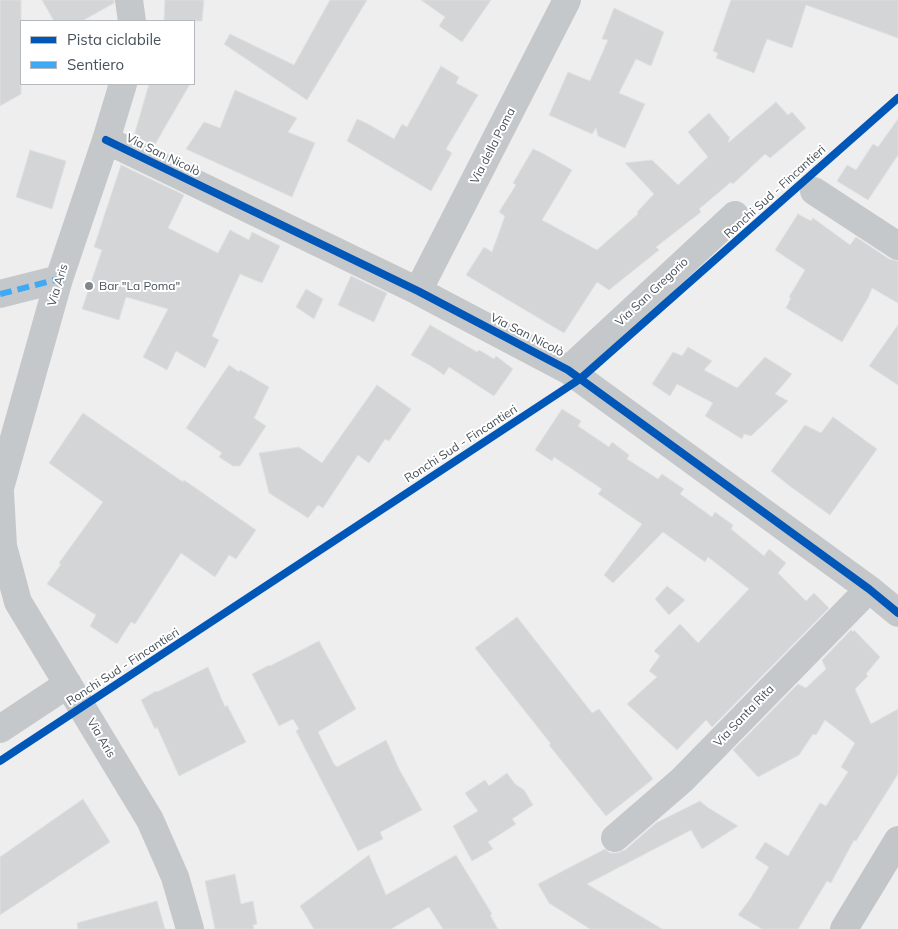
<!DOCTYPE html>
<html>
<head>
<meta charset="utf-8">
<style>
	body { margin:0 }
	#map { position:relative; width:898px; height:929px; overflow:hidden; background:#eee; font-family:Mulish,sans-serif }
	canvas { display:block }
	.legend { position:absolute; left:20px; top:20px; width:175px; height:65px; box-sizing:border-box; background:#fff; border:1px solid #b5b9bd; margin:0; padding:6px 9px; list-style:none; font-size:15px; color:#475159 }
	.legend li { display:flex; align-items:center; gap:10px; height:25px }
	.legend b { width:25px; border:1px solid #b5b9bd }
</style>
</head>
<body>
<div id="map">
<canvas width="898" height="929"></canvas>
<ul class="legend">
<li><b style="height:6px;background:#0057b8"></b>Pista ciclabile</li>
<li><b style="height:6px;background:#3fa9f5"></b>Sentiero</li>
</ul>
</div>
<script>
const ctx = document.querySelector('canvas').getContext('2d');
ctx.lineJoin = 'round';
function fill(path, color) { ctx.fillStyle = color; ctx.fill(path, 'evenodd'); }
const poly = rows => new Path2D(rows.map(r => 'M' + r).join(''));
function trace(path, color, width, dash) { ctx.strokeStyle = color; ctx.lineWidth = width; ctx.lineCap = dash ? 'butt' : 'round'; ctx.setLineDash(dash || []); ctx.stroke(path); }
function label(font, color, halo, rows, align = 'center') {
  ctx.font = font + ' Mulish,sans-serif'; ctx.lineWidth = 4; ctx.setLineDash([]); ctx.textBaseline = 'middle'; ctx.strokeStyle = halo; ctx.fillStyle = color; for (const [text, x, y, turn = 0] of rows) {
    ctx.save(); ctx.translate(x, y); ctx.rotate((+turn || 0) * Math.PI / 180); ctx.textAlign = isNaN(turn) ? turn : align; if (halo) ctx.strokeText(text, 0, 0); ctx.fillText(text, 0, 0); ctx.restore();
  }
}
const building = poly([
	[0,0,21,0,21,94,0,106,0,0],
	[42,0,114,0,114,3,82,21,54,21,42,0],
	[165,0,204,0,202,21,164,21,165,0],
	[330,0,367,0,307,100,224,44,230,34,294,65,330,0],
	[421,0,491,0,462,42,439,26,445,17,421,0],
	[731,0,898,0,898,38,806,5,792,48,767,39,754,73,716,58,718,53,713,51,731,0],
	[614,8,664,32,651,66,636,59,619,93,645,104,625,148,598,136,596,128,592,134,549,115,568,72,590,81,608,40,602,39,614,8],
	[441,66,459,77,456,83,478,95,446,149,452,153,431,191,347,141,357,119,368,124,394,139,402,124,407,127,441,66],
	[149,84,190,84,154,146,134,136,149,84],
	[235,90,297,118,288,132,315,143,292,197,186,149,204,122,220,128,235,90],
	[776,102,788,115,792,112,806,128,770,158,765,154,733,184,731,182,699,209,701,212,656,247,659,250,609,290,597,282,564,333,466,275,484,247,492,252,505,216,499,212,516,185,513,183,533,149,542,153,572,170,542,220,597,250,638,214,637,212,654,194,625,163,652,160,678,185,708,157,688,132,709,113,729,137,730,136,728,143,776,102],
	[898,119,898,155,868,200,837,181,847,165,856,170,873,144,878,147,898,119],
	[30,150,66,161,52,209,16,197,30,150],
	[121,165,184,195,168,228,218,253,230,230,249,240,252,232,280,246,262,283,240,274,212,336,219,340,205,368,176,351,167,370,143,357,168,309,126,297,119,320,82,309,102,250,94,247,121,165],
	[798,214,811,221,813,218,850,245,856,237,889,259,898,261,898,303,872,288,868,298,842,342,786,308,791,298,789,297,805,270,775,250,798,214],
	[351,276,387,293,374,322,338,305,351,276],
	[306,289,323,299,314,319,296,307,306,289],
	[430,325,477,352,479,350,494,359,496,356,513,369,494,396,449,367,444,375,431,366,411,355,430,325],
	[898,325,898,385,869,366,898,325],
	[688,347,712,361,704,370,737,388,765,357,792,374,775,394,788,401,751,436,744,434,742,439,705,416,713,403,677,384,670,396,652,384,673,352,682,356,688,347],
	[229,365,239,372,240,370,269,387,254,418,266,426,240,466,233,466,219,457,222,453,186,428,229,365],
	[377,385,411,409,389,441,385,439,369,463,358,455,323,508,318,505,308,518,269,493,259,453,299,447,322,463,377,385],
	[562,409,581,421,578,426,609,447,612,442,629,455,627,459,658,479,662,474,684,489,680,494,712,517,715,512,733,525,731,529,764,556,769,549,786,563,778,573,806,601,814,593,829,608,712,727,706,720,677,750,627,704,657,677,649,671,660,656,654,651,680,624,698,643,749,589,708,557,705,562,663,532,613,583,604,575,642,524,598,494,602,489,554,457,552,461,535,450,562,409],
	[83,413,183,482,184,480,256,530,236,559,229,555,215,577,181,553,135,624,131,622,117,644,90,626,96,615,47,584,61,564,59,563,103,502,49,463,83,413],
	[833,417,877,449,830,515,791,487,771,471,805,425,821,433,833,417],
	[667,586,685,600,669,615,655,599,667,586],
	[517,617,592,713,599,709,653,779,606,816,549,745,551,744,475,648,517,617],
	[851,630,853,632,854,630,880,657,866,674,868,676,855,689,871,724,898,709,898,774,856,841,854,840,831,883,827,881,798,929,762,929,738,915,750,899,769,867,755,858,765,842,788,856,820,803,826,806,848,772,841,767,855,743,825,720,816,735,813,734,799,755,758,777,733,750,798,684,806,688,826,669,822,660,851,630],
	[319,641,356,709,318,732,335,766,336,765,337,767,386,740,399,769,422,810,384,830,380,832,383,839,358,851,296,731,299,729,293,719,279,726,252,674,269,665,270,666,319,641],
	[208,667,225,707,227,705,246,742,179,776,157,727,155,729,141,700,156,691,157,692,208,667],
	[507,773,515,784,524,790,533,805,512,819,516,824,488,842,493,849,472,861,453,826,478,811,465,793,485,780,489,786,507,773],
	[83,799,110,842,0,915,0,857,83,799],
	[700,801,707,807,738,826,702,849,691,830,587,884,662,929,590,929,549,903,538,884,605,849,610,853,617,853,625,850,656,823,700,801],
	[369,855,386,895,456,855,492,914,490,915,498,929,443,929,429,907,391,929,314,929,300,906,369,855],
	[235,874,241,904,253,901,257,924,253,925,254,929,215,929,205,881,235,874],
	[157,901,165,929,78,929,77,923,157,901]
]);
fill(building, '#d4d5d6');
trace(building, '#dfe0e1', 1);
trace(poly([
	[129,0,132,21],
	[106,140,418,291,568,370,869,589,898,613],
	[814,191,898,246],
	[418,291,567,0],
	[0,294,59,279],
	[568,370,735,215],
	[0,488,59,279,106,140,123,84],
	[0,492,3,546,18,602,150,820,175,877,190,929],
	[0,729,68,684],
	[615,838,682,780,869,589]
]), '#c5c8ca', 28);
trace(poly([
	[844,929,898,840]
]), '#c3c6c9', 28);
trace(poly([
	[0,294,59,279]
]), '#3fa9f5', 6, [12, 6]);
trace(poly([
	[106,140,418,291,568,370,869,589,898,613],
	[0,761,580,379,898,98]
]), '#0057b8', 8);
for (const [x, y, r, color] of [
	[89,286,5,"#81888d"]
]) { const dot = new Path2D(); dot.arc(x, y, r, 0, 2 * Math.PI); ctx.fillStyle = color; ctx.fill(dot); trace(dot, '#fff', 2); }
label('12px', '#475159', '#fff', [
	["Via della Poma",493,146,-63],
	["Via San Nicolò",163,155,26],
	["Ronchi Sud - Fincantieri",775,192,-42],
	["Via Aris",58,285,-73],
	["Via San Gregorio",652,292,-43],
	["Via San Nicolò",527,335,27],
	["Ronchi Sud - Fincantieri",461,444,-33],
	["Ronchi Sud - Fincantieri",123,667,-33],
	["Via Santa Rita",744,716,-46],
	["Via Aris",101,738,59]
]);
label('12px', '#475159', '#fff', [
	["Bar \"La Poma\"",99,286]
], 'left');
</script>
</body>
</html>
